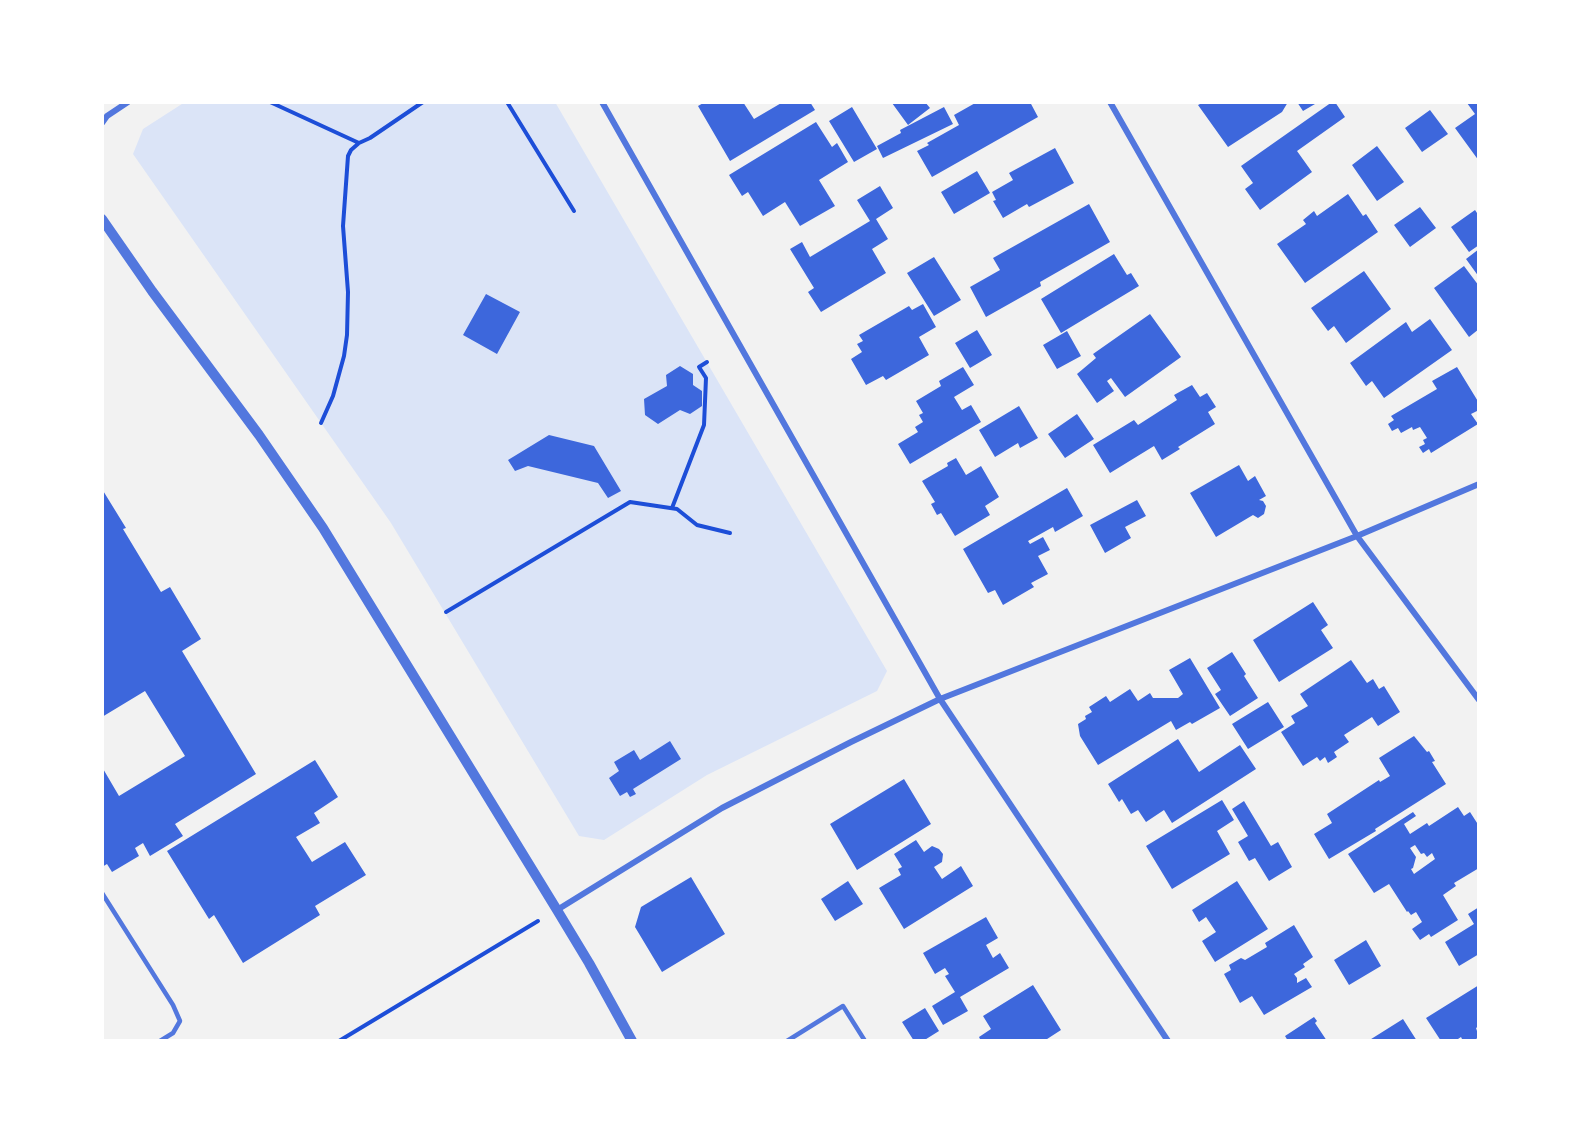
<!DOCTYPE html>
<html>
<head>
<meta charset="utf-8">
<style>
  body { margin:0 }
  #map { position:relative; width:1581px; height:1143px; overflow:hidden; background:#f2f2f2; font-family:Spectral,serif }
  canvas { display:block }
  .frame { position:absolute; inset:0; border:104px solid #fff; pointer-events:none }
</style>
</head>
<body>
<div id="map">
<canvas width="1581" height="1143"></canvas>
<div class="frame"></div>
</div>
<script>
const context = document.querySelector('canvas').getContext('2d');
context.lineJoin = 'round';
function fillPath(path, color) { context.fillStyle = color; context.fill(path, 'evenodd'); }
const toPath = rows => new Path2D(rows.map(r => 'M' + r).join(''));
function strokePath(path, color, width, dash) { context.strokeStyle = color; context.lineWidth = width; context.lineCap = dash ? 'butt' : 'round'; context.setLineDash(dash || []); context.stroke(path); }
fillPath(toPath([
  [185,102,555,102,887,671,877,691,707,775,604,840,579,836,391,523,133,154,143,129]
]), '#dbe4f7');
fillPath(toPath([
  [705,102,743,102,754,119,783,102,810,102,815,110,730,161,698,106],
  [894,102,925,102,930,108,908,125,892,103],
  [977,102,1030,102,1038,117,932,177,917,151,929,145,927,143,959,125,954,115],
  [1204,102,1288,102,1282,112,1228,147,1198,105],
  [1297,102,1314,102,1315,104,1303,111],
  [1332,102,1335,102,1345,117,1297,151,1312,172,1260,210,1245,189,1253,183,1241,166],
  [1468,102,1479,102,1479,161,1455,128,1475,114,1467,103],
  [852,107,877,149,854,162,829,121],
  [944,107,953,124,883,158,877,146,901,133,900,130],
  [1430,110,1448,134,1422,152,1405,128],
  [816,122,832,147,837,143,848,162,819,180,835,206,800,226,785,202,763,216,748,192,742,196,729,175],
  [1377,146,1404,182,1377,201,1352,165],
  [1055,148,1074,183,1029,207,1027,204,1003,218,993,201,996,200,992,192,1013,180,1009,173],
  [977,171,990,193,954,214,941,192],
  [880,186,893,208,876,219,888,239,872,249,886,273,821,312,808,292,814,288,790,249,802,242,810,257,870,221,857,200],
  [1348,194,1363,216,1366,214,1378,232,1305,283,1277,244,1306,224,1303,220,1314,211,1317,216],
  [1089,204,1110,242,1040,282,1041,286,986,317,970,287,1000,270,993,258],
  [1420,207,1436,228,1410,247,1394,225],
  [1475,210,1479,216,1479,245,1469,252,1451,227],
  [1479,249,1479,277,1466,259],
  [1114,254,1127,275,1131,273,1139,286,1061,333,1041,299],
  [934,257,961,300,934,316,907,273],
  [1464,266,1479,286,1479,329,1469,337,1434,288],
  [1364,271,1391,309,1346,343,1334,326,1328,331,1311,308],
  [486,294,520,312,497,354,463,335],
  [923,304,936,327,919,337,929,355,886,380,883,376,866,385,851,359,862,352,857,344,863,341,859,335,909,306,912,310],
  [1150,314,1181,357,1125,397,1111,378,1107,381,1114,391,1097,403,1077,374,1096,358,1093,354],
  [1430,319,1452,350,1384,398,1372,381,1366,386,1350,363,1406,322,1412,332],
  [977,330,992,355,970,368,955,343],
  [1067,331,1081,356,1057,369,1043,345],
  [680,366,693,374,693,385,702,391,702,406,690,414,680,410,658,424,645,415,644,399,667,386,666,375],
  [963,367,974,385,954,397,962,410,971,405,981,422,910,464,898,444,918,432,915,427,923,422,919,415,923,413,916,401,941,386,939,381],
  [1457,367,1479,403,1479,410,1471,414,1478,424,1431,453,1429,449,1423,453,1419,447,1425,444,1423,440,1427,438,1420,427,1413,430,1412,427,1401,433,1398,428,1392,431,1388,424,1394,420,1391,416,1437,389,1432,381],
  [1192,385,1200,397,1207,393,1216,407,1208,412,1215,424,1178,447,1180,449,1162,460,1154,446,1110,473,1093,445,1134,420,1138,425,1177,400,1174,395],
  [1019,406,1038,438,1020,448,1018,443,995,457,979,430],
  [1077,414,1094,439,1065,458,1048,434],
  [549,435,594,446,621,491,608,498,598,483,528,466,515,471,508,460],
  [956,458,966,475,981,466,999,497,985,506,990,515,955,536,941,513,937,515,931,504,935,502,922,481,948,466,947,463],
  [1239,465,1248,481,1255,476,1266,496,1259,500,1263,501,1266,506,1264,514,1258,518,1253,515,1216,537,1190,493],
  [1067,488,1083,516,1055,532,1053,527,1028,541,1030,544,1043,537,1050,550,1038,556,1048,574,1031,583,1034,587,1003,605,995,590,988,593,963,549],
  [102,489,126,528,123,529,161,592,170,587,201,639,182,651,256,774,175,824,183,836,150,856,143,843,135,848,139,856,112,872,107,864,102,867,102,767,119,796,185,756,145,691,102,717],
  [1137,500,1146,516,1125,527,1131,538,1105,553,1090,525],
  [1313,602,1328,625,1321,630,1333,648,1279,682,1253,640],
  [1232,652,1246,674,1244,676,1258,698,1230,716,1215,694,1221,690,1207,668],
  [1190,658,1220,708,1192,724,1190,722,1176,730,1171,721,1098,765,1080,736,1078,724,1086,719,1085,716,1092,712,1089,707,1106,696,1110,702,1130,689,1138,701,1150,693,1153,698,1178,698,1183,694,1169,670],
  [1351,660,1367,683,1373,679,1379,689,1384,686,1400,712,1378,726,1372,717,1344,735,1349,742,1334,752,1337,757,1328,763,1325,757,1320,761,1317,757,1303,766,1281,732,1295,723,1291,716,1308,706,1300,694],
  [1268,702,1284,727,1248,749,1232,724],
  [1414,736,1427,752,1429,751,1435,761,1432,762,1446,784,1375,829,1376,831,1329,859,1314,834,1332,823,1327,814,1379,780,1380,782,1390,776,1379,758],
  [1178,739,1199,772,1240,745,1256,769,1172,823,1164,810,1146,822,1138,810,1131,814,1122,799,1119,802,1108,784],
  [670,741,681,759,633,789,636,794,630,797,627,792,620,796,609,778,619,771,614,762,634,750,640,760],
  [315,760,338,797,314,813,320,823,296,837,312,862,345,842,366,875,315,906,320,915,243,963,214,915,209,919,167,851],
  [904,779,931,824,857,870,830,824],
  [1222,800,1234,820,1217,831,1230,854,1172,889,1146,846],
  [1244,801,1271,846,1278,842,1292,867,1269,881,1255,858,1249,861,1238,842,1248,836,1232,809],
  [1458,807,1464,816,1470,812,1479,826,1479,868,1454,883,1456,886,1443,895,1458,920,1431,937,1429,934,1420,940,1412,929,1422,922,1416,912,1411,915,1408,911,1407,912,1389,884,1374,893,1348,854,1413,812,1416,816,1404,824,1410,834,1427,823,1429,826],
  [1415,845,1421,854,1424,853,1427,857,1432,853,1435,859,1414,874,1411,869,1413,868,1416,857,1410,848],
  [916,840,924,852,932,846,939,849,943,854,942,862,934,867,942,879,961,866,973,886,904,929,879,888,901,875,898,869,902,867,894,854],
  [691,877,725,934,662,972,635,927,641,907],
  [848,881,863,904,835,921,821,899],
  [1237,881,1268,929,1215,962,1202,941,1216,932,1206,917,1199,922,1192,910],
  [1479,907,1479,954,1459,966,1445,942,1474,924,1468,914],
  [986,917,998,938,986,945,993,958,1000,953,1009,968,960,997,968,1011,943,1025,932,1006,955,992,945,976,949,974,945,968,935,974,923,953],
  [1294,925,1313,957,1303,964,1305,967,1294,974,1297,978,1297,983,1306,978,1312,987,1264,1015,1252,996,1240,1003,1224,974,1231,970,1229,965,1241,958,1245,960,1267,947,1265,943],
  [1366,940,1381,966,1349,985,1334,960],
  [1033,985,1061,1030,1044,1041,981,1041,979,1037,991,1029,983,1016],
  [1479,985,1479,1026,1476,1028,1479,1037,1473,1041,1463,1041,1461,1037,1455,1041,1441,1041,1426,1018],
  [925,1008,939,1031,923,1041,914,1041,902,1022],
  [1314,1017,1317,1021,1315,1023,1327,1041,1288,1041,1285,1036],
  [1403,1019,1417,1041,1368,1041]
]), '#3d67dc');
strokePath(toPath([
  [270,102,359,143],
  [507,102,574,211],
  [321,423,333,396,344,356,347,335,348,292,343,226,348,156,351,150,359,143,370,138,423,102],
  [672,508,704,425,706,378,699,367,707,362],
  [446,612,630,502,677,509,697,525,730,533],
  [339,1041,538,921]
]), '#1d4ed8', 4);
strokePath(toPath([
  [102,893,173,1005,180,1021,173,1033,160,1041],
  [787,1041,843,1006,865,1041]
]), '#5277de', 4.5);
strokePath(toPath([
  [602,102,940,699,1168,1041],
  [1110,102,1357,536,1479,700],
  [102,123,107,116,128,102],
  [557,910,722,808,851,742,940,699,1357,536,1479,484]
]), '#5277de', 6);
strokePath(toPath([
  [102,219,152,291,259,435,323,528,557,910,589,963,632,1041]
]), '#5277de', 10);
</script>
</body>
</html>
